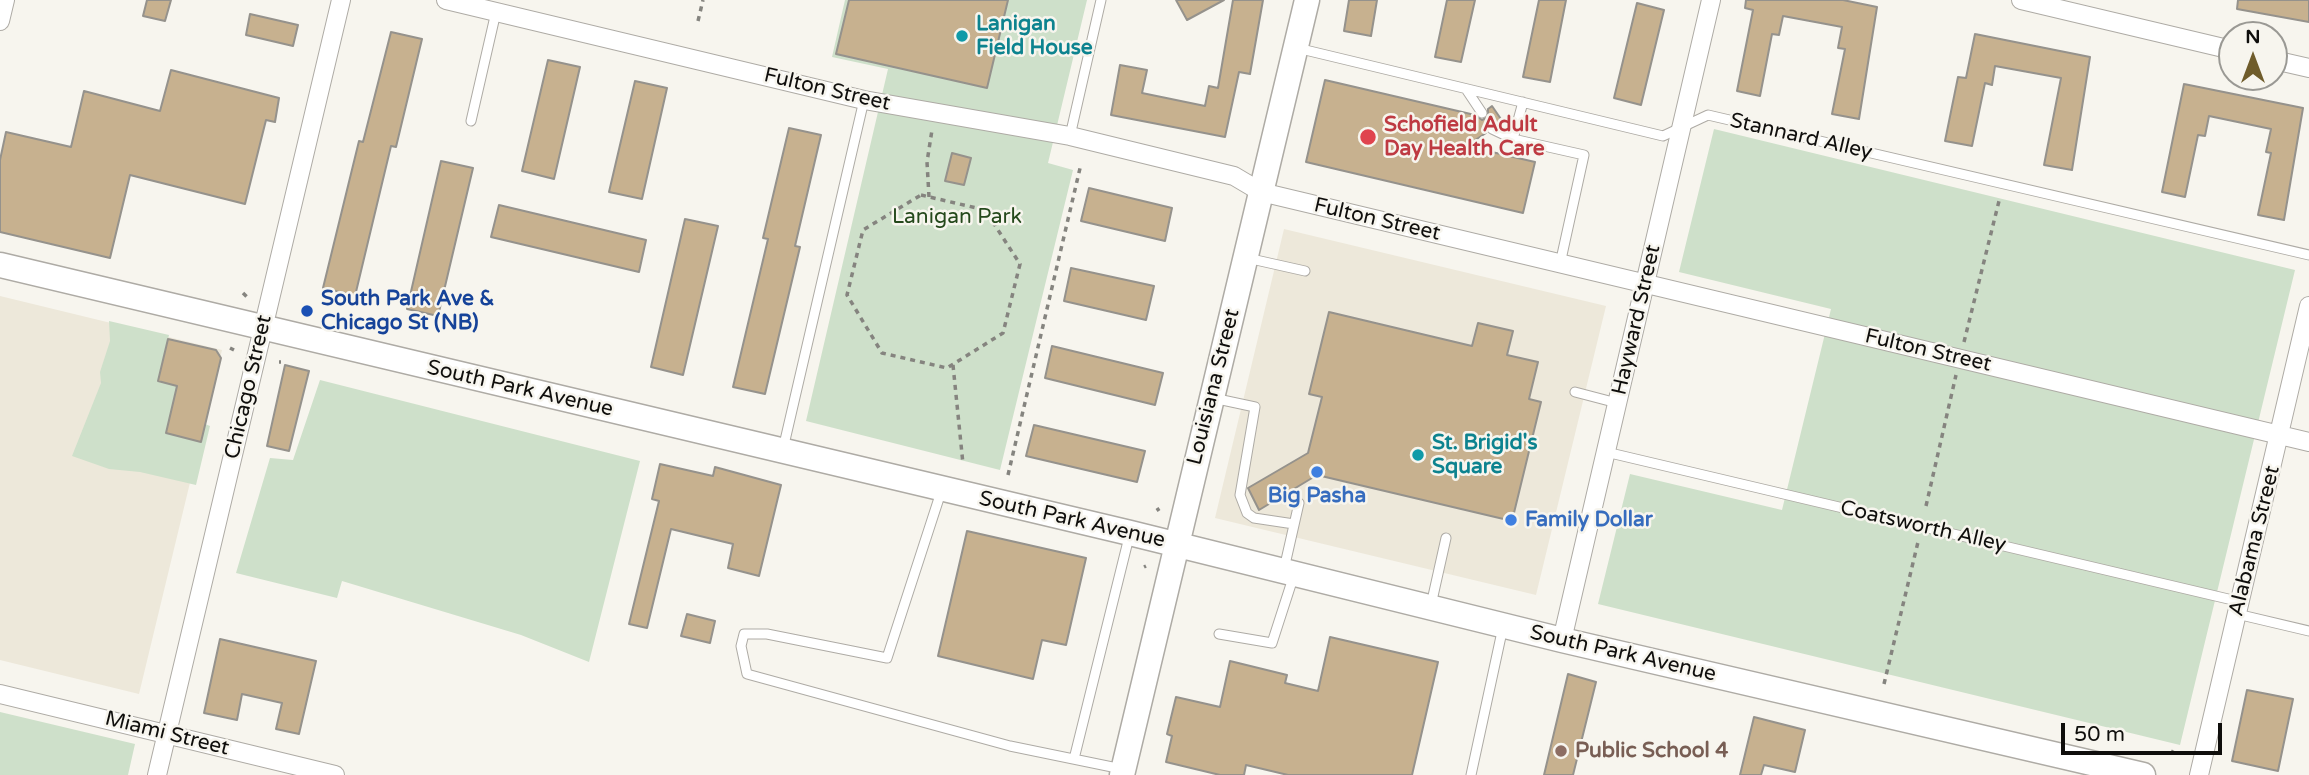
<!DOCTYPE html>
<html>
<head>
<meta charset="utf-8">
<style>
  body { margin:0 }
  #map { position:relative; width:2309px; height:775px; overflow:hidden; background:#f7f5ee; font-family:"Varela Round",sans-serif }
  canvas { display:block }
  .north { position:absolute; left:2218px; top:21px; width:70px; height:70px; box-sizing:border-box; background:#f7f5ee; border:2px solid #9a9994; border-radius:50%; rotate:0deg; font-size:19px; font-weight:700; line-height:28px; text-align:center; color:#0f0e0c }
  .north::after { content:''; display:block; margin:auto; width:24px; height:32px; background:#6f5c2b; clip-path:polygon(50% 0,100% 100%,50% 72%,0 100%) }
  .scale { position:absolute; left:2061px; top:723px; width:161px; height:32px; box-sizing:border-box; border:4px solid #0f0e0c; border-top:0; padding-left:9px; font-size:21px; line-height:24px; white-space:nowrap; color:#0f0e0c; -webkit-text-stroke:5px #f7f5ee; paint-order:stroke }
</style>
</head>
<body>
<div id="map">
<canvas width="2309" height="775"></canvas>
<div class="north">N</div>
<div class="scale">50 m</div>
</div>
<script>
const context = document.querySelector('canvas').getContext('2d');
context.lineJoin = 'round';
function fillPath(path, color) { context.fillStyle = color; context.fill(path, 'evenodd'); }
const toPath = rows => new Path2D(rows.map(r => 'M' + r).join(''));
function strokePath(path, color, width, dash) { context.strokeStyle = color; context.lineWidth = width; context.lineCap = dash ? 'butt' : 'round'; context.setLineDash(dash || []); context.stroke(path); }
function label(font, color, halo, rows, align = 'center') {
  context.font = font + ' "Varela Round",sans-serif'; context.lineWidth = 5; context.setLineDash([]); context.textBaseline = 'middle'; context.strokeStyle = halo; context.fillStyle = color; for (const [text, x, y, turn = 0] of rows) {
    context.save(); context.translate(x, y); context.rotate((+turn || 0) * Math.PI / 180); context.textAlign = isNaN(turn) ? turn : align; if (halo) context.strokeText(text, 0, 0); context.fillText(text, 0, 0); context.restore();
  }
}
fillPath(toPath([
  [1284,229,1606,306,1536,595,1215,518],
  [0,296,222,350,139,694,0,660]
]), '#ede8da');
fillPath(toPath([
  [845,0,1087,0,1048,163,1073,170,1000,470,806,421,888,69,832,57],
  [1714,129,2295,270,2180,745,1598,604,1630,474,1782,510,1831,309,1679,272],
  [109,321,169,335,158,381,177,386,166,433,200,442,205,424,210,426,196,485,140,472,109,469,72,456,101,383,100,372,110,341],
  [320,380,640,461,589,662,521,635,342,581,337,598,236,573,270,458,293,460],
  [0,712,135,744,128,775,0,775]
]), '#cee0ca');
const building = toPath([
  [147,0,171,0,165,21,143,16,147,0],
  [849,0,1008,0,987,88,836,54,849,0],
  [1176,0,1224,0,1187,20,1176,0],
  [1233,0,1263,0,1250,74,1239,72,1225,137,1111,115,1120,65,1147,70,1142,93,1205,106,1209,86,1218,88,1233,0],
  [1349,0,1377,0,1371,36,1344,31,1349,0],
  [1447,0,1475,0,1461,62,1435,57,1447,0],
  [1539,0,1566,0,1550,82,1523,77,1539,0],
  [1746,0,1843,0,1877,7,1859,119,1832,114,1845,49,1838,48,1842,27,1783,16,1779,35,1772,34,1760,96,1737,91,1753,10,1745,8,1746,0],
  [2238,0,2309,0,2309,22,2237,9,2238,0],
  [1637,3,1664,10,1641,105,1614,98,1637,3],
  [250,14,298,25,293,46,246,35,250,14],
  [391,32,422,39,396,147,391,146,355,296,323,288,359,141,363,142,391,32],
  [1975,34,2090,57,2072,170,2044,165,2061,78,1995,66,1992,85,1985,83,1972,146,1945,141,1958,77,1966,78,1975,34],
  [548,60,580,67,554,179,522,171,548,60],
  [171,70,279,98,275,122,266,120,245,204,130,175,110,258,0,232,0,160,6,132,71,147,84,91,160,111,171,70],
  [1325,80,1475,115,1482,120,1488,117,1488,109,1492,106,1503,122,1489,123,1486,133,1466,146,1535,162,1523,213,1306,162,1325,80],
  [635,81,667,88,642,199,609,192,635,81],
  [2184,84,2303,108,2284,220,2258,215,2271,153,2266,152,2271,129,2209,116,2205,136,2198,135,2185,197,2162,192,2184,84],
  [789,128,821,135,795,246,800,247,765,394,733,387,768,239,763,238,789,128],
  [952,153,971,158,964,185,945,181,952,153],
  [441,161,473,168,438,316,407,309,441,161],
  [1089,188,1172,208,1165,241,1081,221,1089,188],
  [499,205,646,240,639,272,491,237,499,205],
  [685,219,718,226,683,375,651,367,685,219],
  [1071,268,1154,286,1146,320,1064,301,1071,268],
  [1329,312,1472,346,1478,323,1513,331,1507,355,1538,362,1529,399,1541,402,1512,521,1317,475,1259,510,1248,488,1308,453,1322,397,1309,394,1329,312],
  [168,339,216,350,221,358,201,442,166,433,177,386,158,381,168,339],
  [1052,346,1163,373,1155,405,1045,378,1052,346],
  [285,365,309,371,289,451,267,446,285,365],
  [1034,425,1145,451,1137,482,1026,456,1034,425],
  [660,464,713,476,715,467,781,485,759,576,728,568,733,544,671,529,647,628,629,624,659,501,652,499,660,464],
  [967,531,1086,558,1066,645,1042,640,1033,679,938,656,967,531],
  [687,614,715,621,710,643,681,636,687,614],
  [1330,637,1438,662,1412,775,1288,775,1246,765,1244,775,1220,775,1166,762,1172,736,1167,734,1176,697,1220,707,1230,661,1287,675,1285,683,1318,691,1330,637],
  [220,639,316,661,299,734,276,729,282,703,242,694,237,720,204,713,220,639],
  [1568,674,1596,682,1573,775,1544,775,1568,674],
  [2247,690,2293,699,2278,771,2232,761,2247,690],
  [1754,717,1805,730,1795,772,1764,765,1761,775,1740,775,1754,717]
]);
fillPath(building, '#c7b18f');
strokePath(building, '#95928c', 2);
const lane = toPath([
  [1297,48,1663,136,1708,115,2309,255],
  [1466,89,1482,113],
  [1523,102,1513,139,1584,155,1560,264],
  [471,121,496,12],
  [1492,129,1513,139],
  [1070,136,1101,0],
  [1247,258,1305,271],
  [1575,392,1617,403],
  [1213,398,1255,407,1240,495,1247,513,1254,518,1294,524],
  [783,449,864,100],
  [1606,452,2241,602],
  [942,489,887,658,767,634,744,634,741,646,747,674,1010,746,1122,769],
  [1284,569,1299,503],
  [1431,605,1446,538],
  [2237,614,2309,631],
  [1219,634,1272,643,1294,575],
  [1074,759,1130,533],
  [1471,775,1503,627]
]);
const street = toPath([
  [446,0,864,100,1070,136,1234,176,1261,192,2309,442],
  [2021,0,2232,50],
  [0,21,5,0],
  [2274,60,2309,68],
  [1562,640,1711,0],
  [0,694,335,775],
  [157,775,341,0],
  [2199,775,2309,306]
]);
const secondary = toPath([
  [0,265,1130,533,1562,640,2143,775],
  [1122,775,1307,0]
]);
strokePath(lane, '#aeaba5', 11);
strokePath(street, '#aeaba5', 20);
strokePath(secondary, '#aeaba5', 27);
strokePath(toPath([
  [698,21,703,0],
  [921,195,985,210,1020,264,1003,333,947,368,882,353,847,295,863,230,921,195],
  [929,197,927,162,932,130],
  [243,293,247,297],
  [1964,342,2000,197],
  [230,348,234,350],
  [279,362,281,362],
  [953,365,963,464],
  [1008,475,1081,164],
  [1926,506,1956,375],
  [1157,508,1159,511],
  [1144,567,1146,566],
  [1884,684,1918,542],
  [2171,751,2178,755]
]), '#85847f', 3.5, [5, 5]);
strokePath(lane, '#fff', 9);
strokePath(street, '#fff', 18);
strokePath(secondary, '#fff', 24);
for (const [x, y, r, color] of [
  [962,36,7,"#0f9aa8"],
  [1368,137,9,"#e0444e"],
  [307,311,7,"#1a4fb4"],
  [1418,455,7,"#0f9aa8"],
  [1317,472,7,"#3f7fe0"],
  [1511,520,7,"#3f7fe0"],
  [1561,751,7,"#8d6e63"]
]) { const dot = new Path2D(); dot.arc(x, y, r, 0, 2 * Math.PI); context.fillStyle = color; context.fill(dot); strokePath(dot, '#f7f5ee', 2.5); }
label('bold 21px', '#0d838f', '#f7f5ee', [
  ["Lanigan",976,24],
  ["Field House",976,48],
  ["St. Brigid's",1432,443],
  ["Square",1432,467]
], 'left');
label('21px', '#0f0e0c', '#f7f5ee', [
  ["Fulton Street",827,90,13],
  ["Stannard Alley",1801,137,13],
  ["Fulton Street",1377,220,13],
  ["Hayward Street",1637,320,-77],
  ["Fulton Street",1928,351,13],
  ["Chicago Street",249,387,-77],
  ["Louisiana Street",1214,387,-76],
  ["South Park Avenue",520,389,13],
  ["South Park Avenue",1072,520,13],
  ["Coatsworth Alley",1923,527,13],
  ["Alabama Street",2255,541,-76],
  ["South Park Avenue",1623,654,13],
  ["Miami Street",167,734,14]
]);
label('bold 21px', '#be3a42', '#f7f5ee', [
  ["Schofield Adult",1384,125],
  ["Day Health Care",1384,149]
], 'left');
label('21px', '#25491c', '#f7f5ee', [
  ["Lanigan Park",957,217]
]);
label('bold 21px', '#164399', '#f7f5ee', [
  ["South Park Ave &",321,299],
  ["Chicago St (NB)",321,323]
], 'left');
label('bold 21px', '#366cbe', '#f7f5ee', [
  ["Big Pasha",1317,496],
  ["Family Dollar",1525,520,"left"]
]);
label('bold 21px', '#785e54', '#f7f5ee', [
  ["Public School 4",1575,751]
], 'left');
</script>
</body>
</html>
